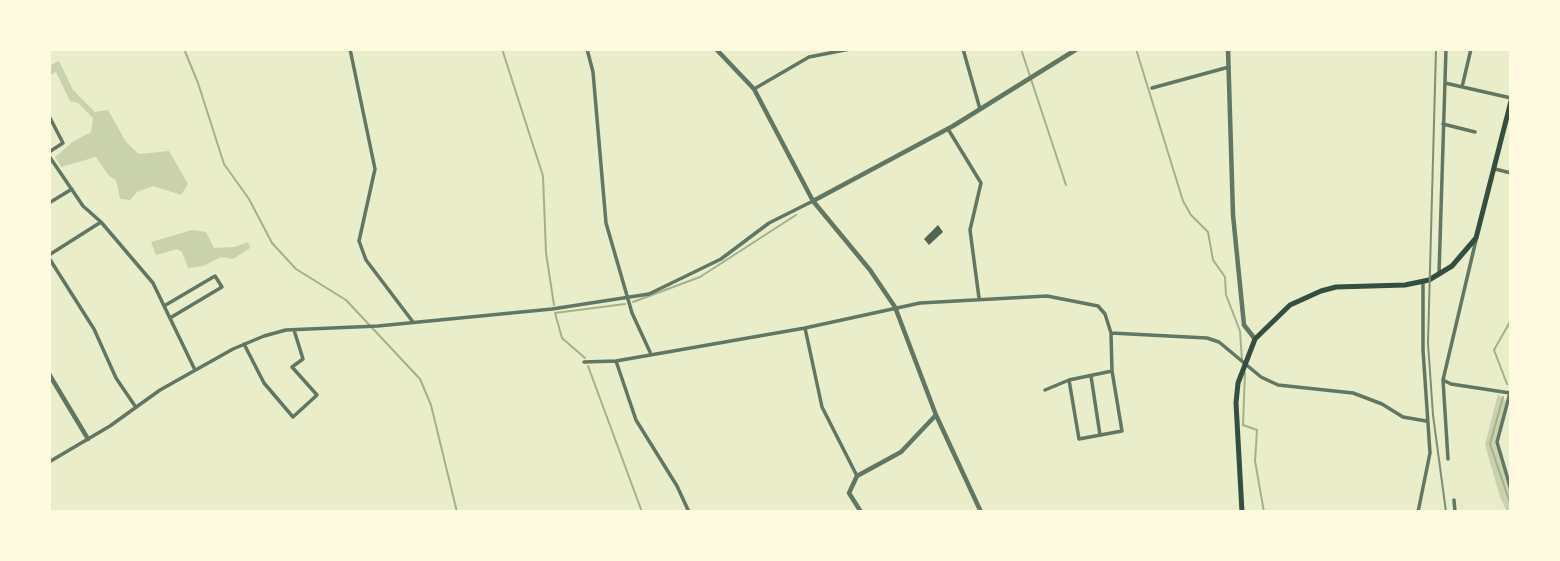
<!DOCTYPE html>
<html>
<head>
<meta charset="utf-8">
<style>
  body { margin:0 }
  #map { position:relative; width:1560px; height:561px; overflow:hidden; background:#e9edc9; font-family:"Public Sans",sans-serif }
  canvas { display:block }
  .frame { position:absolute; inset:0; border:51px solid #fefae0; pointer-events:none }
</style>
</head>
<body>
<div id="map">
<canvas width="1560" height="561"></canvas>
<div class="frame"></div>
</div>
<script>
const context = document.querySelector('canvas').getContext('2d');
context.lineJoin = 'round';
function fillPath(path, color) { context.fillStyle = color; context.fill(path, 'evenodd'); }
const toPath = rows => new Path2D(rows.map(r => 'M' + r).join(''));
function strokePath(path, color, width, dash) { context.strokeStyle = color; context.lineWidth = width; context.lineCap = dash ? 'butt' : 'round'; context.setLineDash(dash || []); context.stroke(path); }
fillPath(toPath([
  [59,61,73,90,95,112,108,110,126,142,139,154,169,151,188,184,181,195,153,186,137,192,130,200,120,199,116,180,109,176,96,157,61,167,55,157,74,141,91,132,93,118,78,103,70,101,56,72,49,75,49,66],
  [192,230,206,232,214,248,235,247,248,242,250,248,233,259,221,257,203,266,188,268,182,252,177,249,156,255,151,242],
  [1498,394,1506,401,1495,442,1511,496,1511,512,1507,512,1500,497,1485,445]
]), '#cad2ad');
strokePath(toPath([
  [184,49,198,83,224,164,249,199,272,243,296,269,346,300,420,379,431,405,457,512],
  [502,49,543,176,546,253,554,305],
  [1021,49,1066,185],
  [1136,49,1183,201,1191,215,1208,232,1213,260,1225,277,1226,295,1240,331,1242,360],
  [633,302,700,277,796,215],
  [585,358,562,338,555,313,625,304],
  [588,366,642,512],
  [1245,373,1243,425,1257,430,1255,461,1264,512],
  [1507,384,1494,350,1511,320],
  [1503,397,1490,444,1511,506]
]), '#a3b18a', 2);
fillPath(toPath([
  [938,225,943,232,929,245,924,239]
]), '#4f6655');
strokePath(toPath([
  [350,49,375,169,359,241,366,260,413,322],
  [587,49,593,72,606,223,632,313,650,352],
  [963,49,980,109],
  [1445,83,1511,98],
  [1462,87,1471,49],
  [1152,88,1229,67],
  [754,89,809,57,850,49],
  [49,116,63,143,49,152],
  [1443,124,1475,132],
  [948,129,981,183,970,230,979,298],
  [49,156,83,206,101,222],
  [1495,169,1511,173],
  [49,203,72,189],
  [1476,240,1443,380,1451,384,1510,393],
  [49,255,101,222,153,283,195,370],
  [49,258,94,329,116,378,135,406],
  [1439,274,1446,49],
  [164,306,215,276,222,287,170,318],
  [805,328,822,407,857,476],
  [244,344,264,383,293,417,317,395,292,367,303,359,294,330],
  [616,361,636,420,677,486,689,512],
  [584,362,616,361,805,328,920,303,1047,296,1098,306,1105,314,1111,333,1207,338,1219,342,1261,377,1278,385,1353,393,1382,404,1403,417,1426,421],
  [1091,376,1100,435],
  [1069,380,1079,439,1122,431,1112,371],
  [1443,380,1448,459],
  [1511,389,1497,442,1511,490],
  [1045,390,1069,380,1112,371,1111,334],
  [49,462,110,426,160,390,233,349,264,336,286,330,378,326,552,309,649,294,721,259,769,223,813,201],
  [1454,500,1455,512],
  [1418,512,1430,453,1423,350,1423,281]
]), '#617663', 3.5);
strokePath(toPath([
  [716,49,754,89,813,201,870,270,895,307,936,415,981,512],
  [1228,49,1233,215,1244,325,1255,339],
  [813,201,953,126,1077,49],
  [49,374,88,439],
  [861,512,849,493,857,476,901,452,936,415]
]), '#617663', 4.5);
strokePath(toPath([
  [1242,512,1236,403,1238,383,1255,339,1290,305,1321,291,1336,287,1405,285,1429,280,1452,266,1476,238,1511,101]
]), '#344e41', 5);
strokePath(toPath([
  [1436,49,1428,343,1433,415,1446,512]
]), '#7c8e77', 2);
</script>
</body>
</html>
